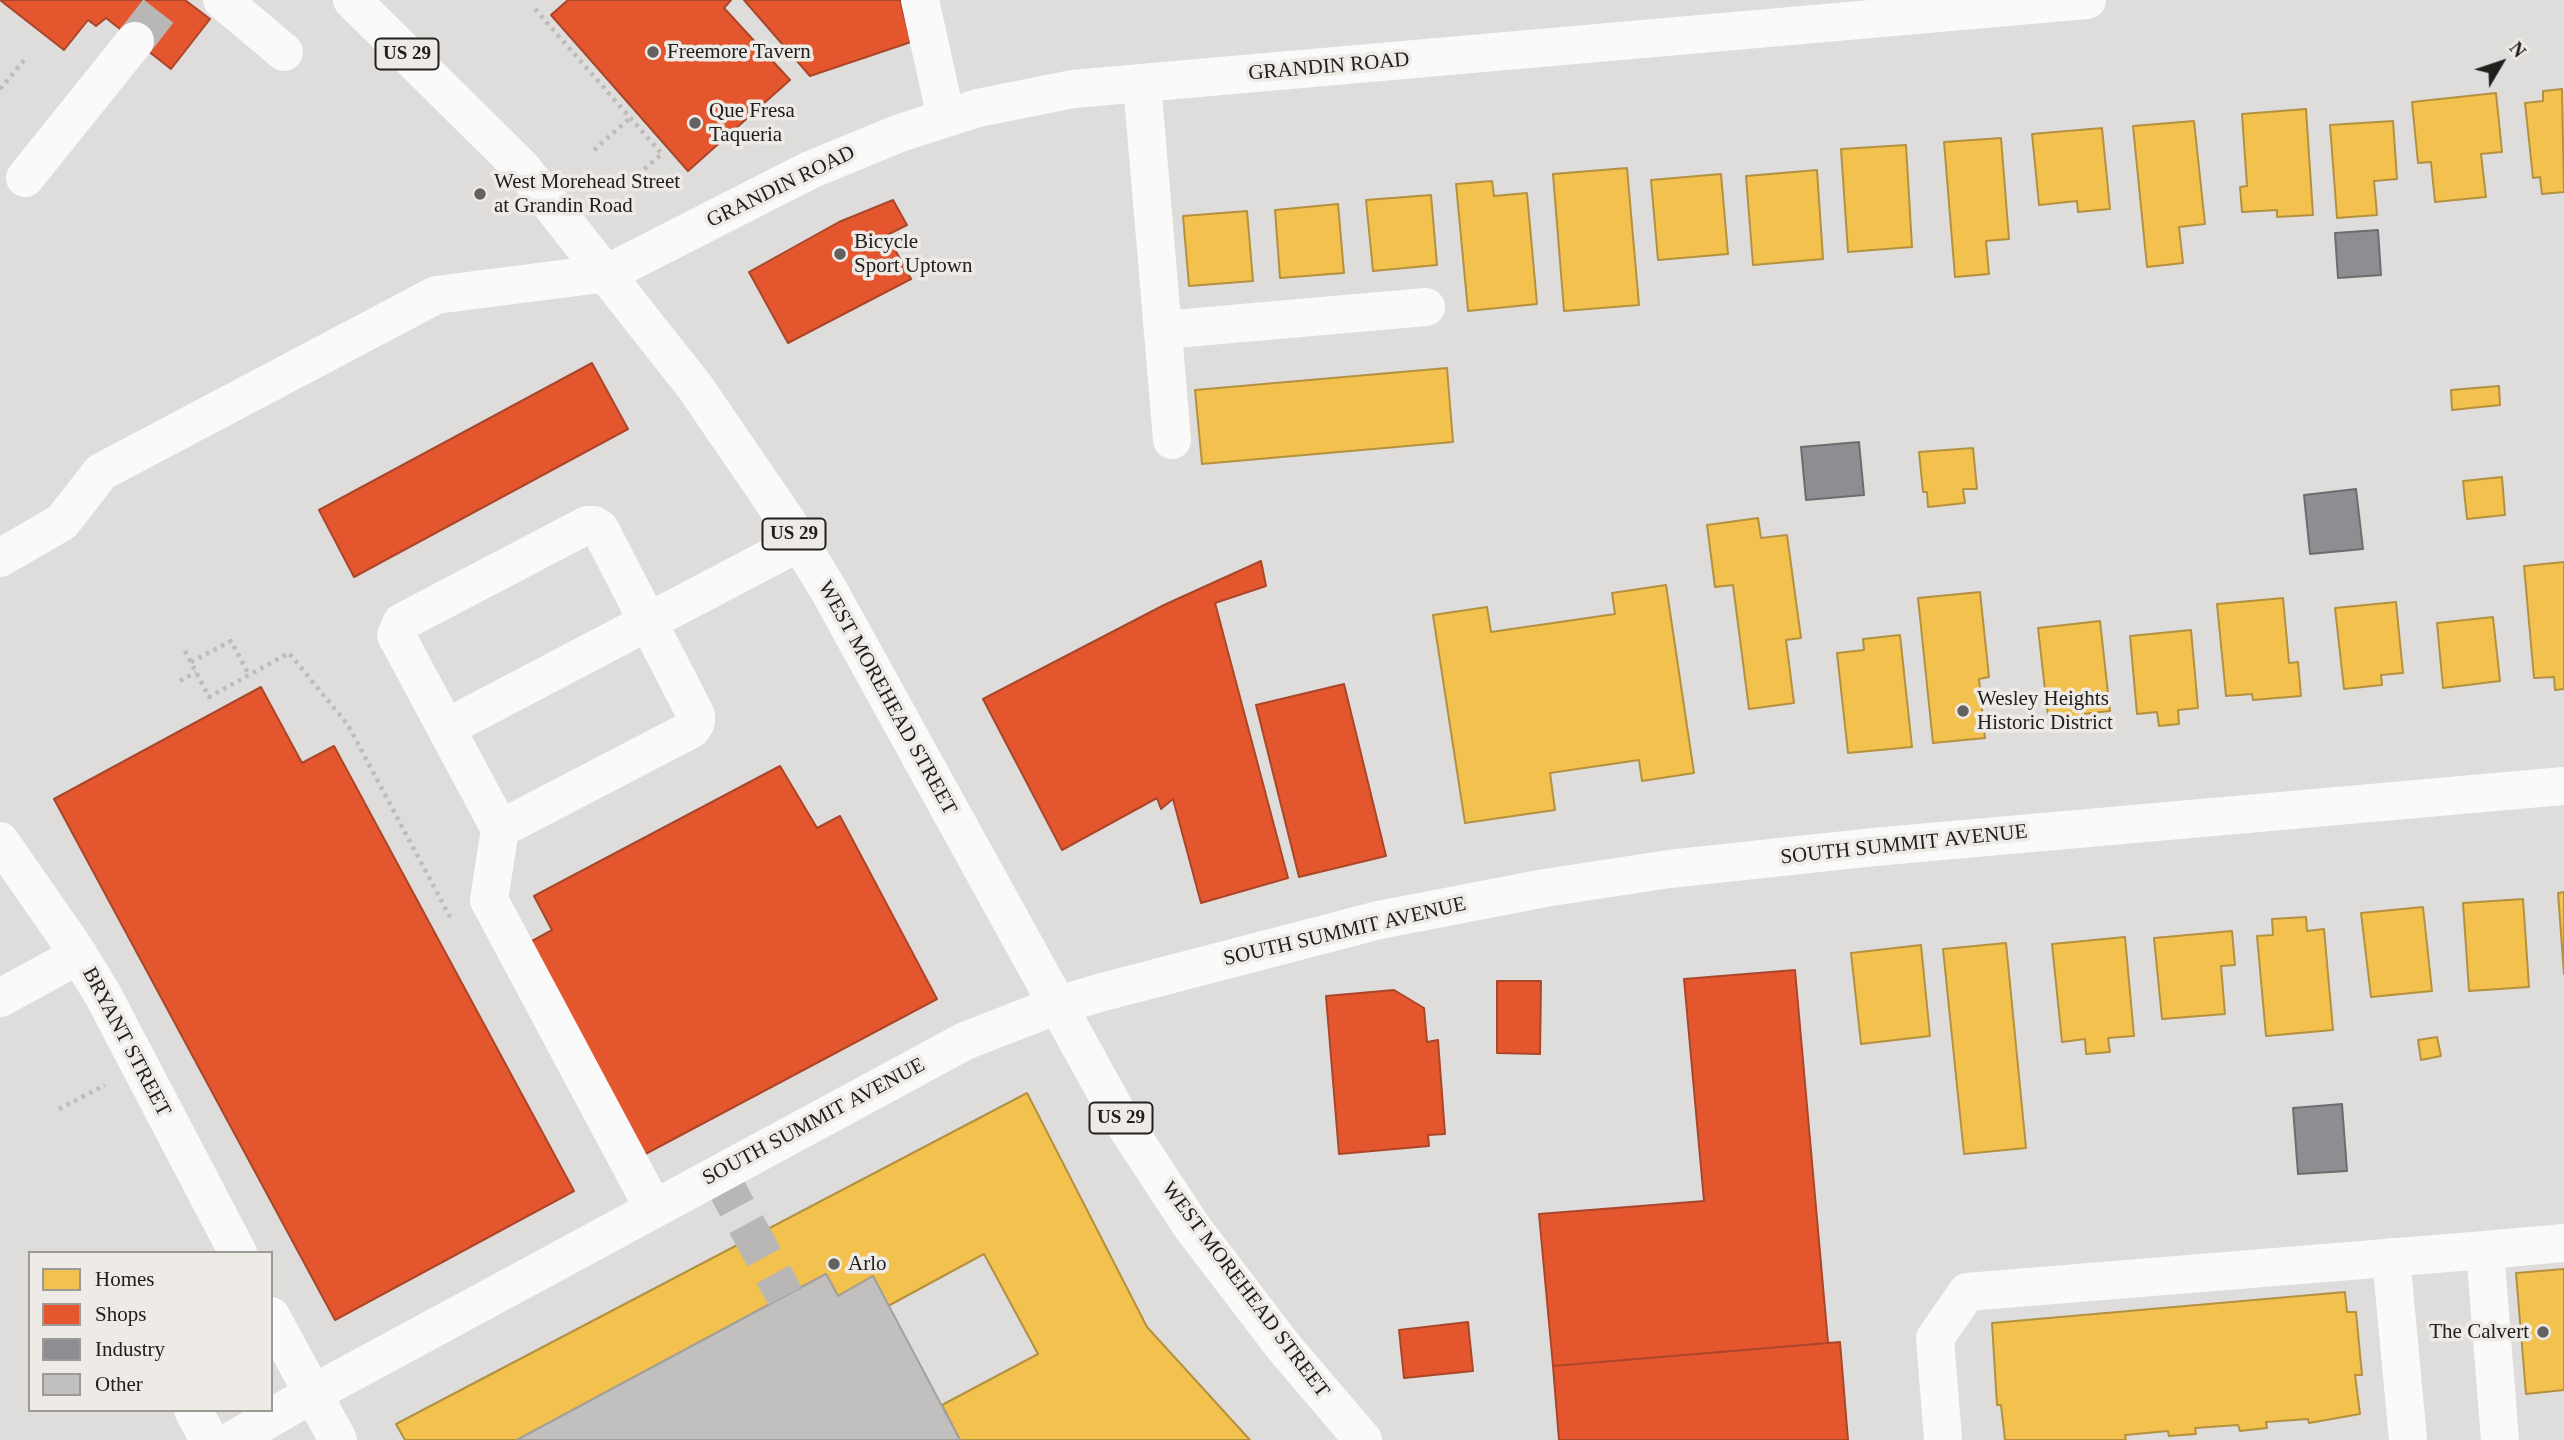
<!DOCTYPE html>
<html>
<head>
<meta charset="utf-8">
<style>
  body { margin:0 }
  #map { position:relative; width:2564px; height:1440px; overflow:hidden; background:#dfdddb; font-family:"Times New Roman",serif }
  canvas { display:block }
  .legend { position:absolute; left:28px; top:1251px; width:245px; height:161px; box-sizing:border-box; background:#eeebe7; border:2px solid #9c9a97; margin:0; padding:9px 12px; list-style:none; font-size:21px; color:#21201e }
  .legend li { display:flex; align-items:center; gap:14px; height:35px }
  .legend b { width:35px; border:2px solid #9c9a97 }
  .north { position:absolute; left:2466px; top:28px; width:70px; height:70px; -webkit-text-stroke:5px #eeebe7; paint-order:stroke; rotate:51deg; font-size:19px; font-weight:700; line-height:28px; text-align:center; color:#21201e }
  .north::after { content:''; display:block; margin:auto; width:24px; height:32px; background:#21201e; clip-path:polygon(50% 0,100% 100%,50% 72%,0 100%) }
</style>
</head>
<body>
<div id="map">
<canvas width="2564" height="1440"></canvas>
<ul class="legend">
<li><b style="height:19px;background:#f2c14e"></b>Homes</li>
<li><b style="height:19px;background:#e4572e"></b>Shops</li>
<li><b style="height:19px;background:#8d8d92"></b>Industry</li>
<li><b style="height:19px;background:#c2c0bf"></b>Other</li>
</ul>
<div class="north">N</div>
</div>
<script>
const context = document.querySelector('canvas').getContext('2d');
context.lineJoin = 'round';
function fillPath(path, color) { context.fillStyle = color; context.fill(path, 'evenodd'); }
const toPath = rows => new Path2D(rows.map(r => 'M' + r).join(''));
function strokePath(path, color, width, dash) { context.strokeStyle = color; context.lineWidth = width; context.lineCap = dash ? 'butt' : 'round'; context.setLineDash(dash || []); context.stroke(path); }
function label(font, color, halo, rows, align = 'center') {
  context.font = font + ' "Times New Roman",serif'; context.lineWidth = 7; context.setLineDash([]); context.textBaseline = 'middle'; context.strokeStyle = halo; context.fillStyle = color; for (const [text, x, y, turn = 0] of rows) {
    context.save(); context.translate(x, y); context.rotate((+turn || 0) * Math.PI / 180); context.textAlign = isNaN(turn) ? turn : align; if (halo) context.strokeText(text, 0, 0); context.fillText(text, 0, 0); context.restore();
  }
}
const homes = toPath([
  [2562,89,2564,192,2542,194,2540,177,2533,178,2525,103,2543,101,2543,91,2562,89],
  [2496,93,2502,152,2481,154,2486,197,2435,202,2431,162,2418,163,2412,102,2496,93],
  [2306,109,2313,215,2277,217,2277,210,2242,212,2240,187,2247,186,2242,114,2306,109],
  [2194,121,2205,224,2179,227,2183,263,2147,267,2133,126,2194,121],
  [2393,121,2397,179,2374,181,2377,215,2337,218,2330,125,2393,121],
  [2102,128,2110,209,2078,212,2077,201,2039,205,2032,134,2102,128],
  [2001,138,2009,239,1986,241,1989,274,1955,277,1944,142,2001,138],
  [1906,145,1912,247,1848,252,1841,149,1906,145],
  [1627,168,1639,305,1564,311,1553,174,1627,168],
  [1817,170,1823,259,1753,265,1746,176,1817,170],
  [1721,174,1728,254,1658,260,1651,180,1721,174],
  [1492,181,1494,196,1527,193,1537,304,1468,311,1456,184,1492,181],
  [1431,195,1437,265,1373,271,1366,200,1431,195],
  [1338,204,1344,273,1280,278,1275,210,1338,204],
  [1247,211,1253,281,1189,286,1183,216,1247,211],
  [1447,368,1453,442,1202,464,1195,390,1447,368],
  [2499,386,2500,405,2452,410,2451,390,2499,386],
  [1973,448,1977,489,1963,489,1965,503,1928,507,1927,492,1923,492,1919,452,1973,448],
  [2502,477,2505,515,2467,519,2463,481,2502,477],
  [1758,518,1761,538,1787,535,1801,638,1786,640,1794,703,1749,709,1733,585,1715,587,1707,525,1758,518],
  [2564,562,2564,689,2555,690,2554,677,2534,678,2524,566,2564,562],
  [1666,585,1694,773,1642,781,1639,760,1550,773,1555,810,1465,823,1433,615,1487,607,1491,632,1615,614,1612,593,1666,585],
  [1980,592,1989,677,1979,679,1985,738,1933,743,1918,598,1980,592],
  [2283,598,2289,663,2298,662,2301,696,2253,700,2252,694,2226,696,2217,604,2283,598],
  [2396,602,2403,673,2381,675,2382,685,2344,689,2335,608,2396,602],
  [2493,617,2500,681,2443,688,2437,623,2493,617],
  [2100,621,2110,711,2084,714,2085,724,2067,726,2066,714,2048,716,2038,628,2100,621],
  [2191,630,2198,708,2178,710,2179,724,2159,726,2157,712,2137,714,2130,636,2191,630],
  [1900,635,1912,747,1848,753,1837,653,1864,650,1863,639,1900,635],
  [2564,892,2564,974,2558,893,2564,892],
  [2523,899,2529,987,2469,991,2463,903,2523,899],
  [2423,907,2432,991,2371,997,2361,913,2423,907],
  [2306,917,2307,931,2324,929,2333,1030,2266,1036,2257,936,2273,935,2272,919,2306,917],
  [2232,931,2235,965,2221,966,2225,1014,2162,1019,2154,938,2232,931],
  [2125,937,2134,1036,2108,1038,2110,1052,2086,1054,2085,1039,2062,1042,2052,944,2125,937],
  [2006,943,2026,1148,1964,1154,1943,949,2006,943],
  [1921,945,1930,1036,1861,1044,1851,953,1921,945],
  [2437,1037,2441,1056,2421,1060,2418,1040,2437,1037],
  [1027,1093,1147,1327,1250,1440,960,1440,942,1405,1038,1354,984,1254,888,1306,873,1276,838,1296,826,1274,517,1440,405,1440,396,1424,1027,1093],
  [2564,1269,2564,1390,2526,1394,2516,1273,2564,1269],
  [2345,1292,2347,1312,2356,1312,2362,1375,2355,1375,2360,1414,2309,1423,2308,1419,2266,1422,2267,1428,2240,1431,2238,1425,2195,1428,2196,1434,2169,1436,2168,1431,2125,1435,2126,1440,2005,1440,2001,1405,1997,1405,1992,1323,2345,1292]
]);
fillPath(homes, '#f2c14e');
strokePath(homes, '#b39140', 2);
const shops = toPath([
  [0,0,185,0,210,19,171,69,106,18,96,26,88,20,64,50,0,0],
  [568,0,731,0,724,8,790,80,688,171,551,15,568,0],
  [744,0,900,0,911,42,810,76,744,0],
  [893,200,907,225,887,235,911,279,788,343,749,272,839,222,893,200],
  [592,363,628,429,354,577,319,510,592,363],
  [1261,561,1266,586,1215,603,1288,878,1201,903,1173,799,1161,809,1157,798,1062,850,983,699,1164,605,1261,561],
  [1344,684,1386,856,1299,877,1256,705,1344,684],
  [261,687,302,763,334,746,574,1191,335,1320,54,799,261,687],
  [780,766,817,828,840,816,937,999,636,1159,523,946,552,930,534,896,780,766],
  [1795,970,1828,1343,1553,1366,1539,1214,1704,1201,1684,979,1795,970],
  [1497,981,1541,981,1540,1054,1497,1053,1497,981],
  [1394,990,1424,1008,1427,1042,1438,1040,1445,1134,1428,1135,1429,1146,1339,1154,1326,996,1394,990],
  [1468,1322,1473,1371,1404,1378,1399,1330,1468,1322],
  [1840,1342,1848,1440,1559,1440,1553,1366,1840,1342]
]);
fillPath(shops, '#e4572e');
strokePath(shops, '#aa4629', 2);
const industry = toPath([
  [2378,230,2381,275,2338,278,2335,233,2378,230],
  [1859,442,1864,495,1806,500,1801,447,1859,442],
  [2356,489,2363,549,2310,554,2304,495,2356,489],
  [2342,1104,2347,1171,2298,1174,2293,1108,2342,1104]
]);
fillPath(industry, '#8d8d92');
strokePath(industry, '#6d6c6f', 2);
const building = toPath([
  [826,1274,838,1296,873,1276,960,1440,517,1440,826,1274]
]);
fillPath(building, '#c2c0bf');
strokePath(building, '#a3a1a0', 2);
strokePath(toPath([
  [135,41,167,0],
  [719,1174,785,1296]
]), '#b9b7b5', 38, [38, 19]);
strokePath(toPath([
  [535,9,662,154,624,186],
  [0,89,25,59],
  [594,150,630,118],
  [185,651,209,697,289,653,348,725,451,919],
  [191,662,231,641,249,675],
  [180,681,196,672],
  [59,1109,105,1085]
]), '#bcbcbb', 4.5, [3.5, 5]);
strokePath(toPath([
  [222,0,284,52],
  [920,0,946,118],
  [1142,83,1172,440],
  [25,178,135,41],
  [1163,330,1426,307],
  [0,558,62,522,101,472,436,295,608,273,810,170,900,133,978,108,1073,89,2087,0],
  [446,728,800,542],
  [500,829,692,729,696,722,696,715,600,529,594,525,587,525,402,622,396,635,500,829,489,900,654,1209],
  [0,841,71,943,103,995,238,1253],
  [0,998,79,955],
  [2391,1257,2408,1440],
  [271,1316,338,1440],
  [193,1410,209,1440],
  [233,1440,312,1394,965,1041,1055,1006,1099,993,1379,920,1545,888,1669,869,1874,847,2564,786],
  [1943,1440,1935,1338,1967,1292,2485,1250],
  [2500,1440,2485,1250,2564,1243]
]), '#fafafa', 38);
strokePath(toPath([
  [352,0,522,168,695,387,786,520,828,589,1116,1111,1192,1227,1283,1346,1363,1440]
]), '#fafafa', 38);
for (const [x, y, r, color] of [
  [653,52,7,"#646260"],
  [695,123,7,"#646260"],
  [480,194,7,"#646260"],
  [840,254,7,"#646260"],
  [1963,711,7,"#646260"],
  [834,1264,7,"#646260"],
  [2543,1332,7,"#646260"]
]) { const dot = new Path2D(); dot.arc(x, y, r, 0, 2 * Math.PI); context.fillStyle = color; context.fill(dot); strokePath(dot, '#eeebe7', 2.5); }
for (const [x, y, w] of [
  [407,54,63],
  [794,534,63],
  [1121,1118,63]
]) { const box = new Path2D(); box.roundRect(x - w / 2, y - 15.5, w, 31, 5); context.fillStyle = '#eeebe7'; context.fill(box); strokePath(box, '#21201e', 2); }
label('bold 19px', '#21201e', null, [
  ["US 29",407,54],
  ["US 29",794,534],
  ["US 29",1121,1118]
]);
label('21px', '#21201e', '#eeebe7', [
  ["Freemore Tavern",667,52],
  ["Que Fresa",709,111],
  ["Taqueria",709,135],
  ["West Morehead Street",494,182],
  ["at Grandin Road",494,206],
  ["Bicycle",854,242],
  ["Sport Uptown",854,266],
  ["Wesley Heights",1977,699],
  ["Historic District",1977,723],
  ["Arlo",848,1264],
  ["The Calvert",2529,1332,"right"]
], 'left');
label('21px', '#21201e', '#eeebe7', [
  ["GRANDIN ROAD",1329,67,-5],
  ["GRANDIN ROAD",781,187,-26],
  ["WEST MOREHEAD STREET",887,698,61],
  ["SOUTH SUMMIT AVENUE",1904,845,-6],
  ["SOUTH SUMMIT AVENUE",1345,932,-13],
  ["BRYANT STREET",126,1042,62],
  ["SOUTH SUMMIT AVENUE",814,1122,-28],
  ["WEST MOREHEAD STREET",1245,1290,53]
]);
</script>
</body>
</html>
